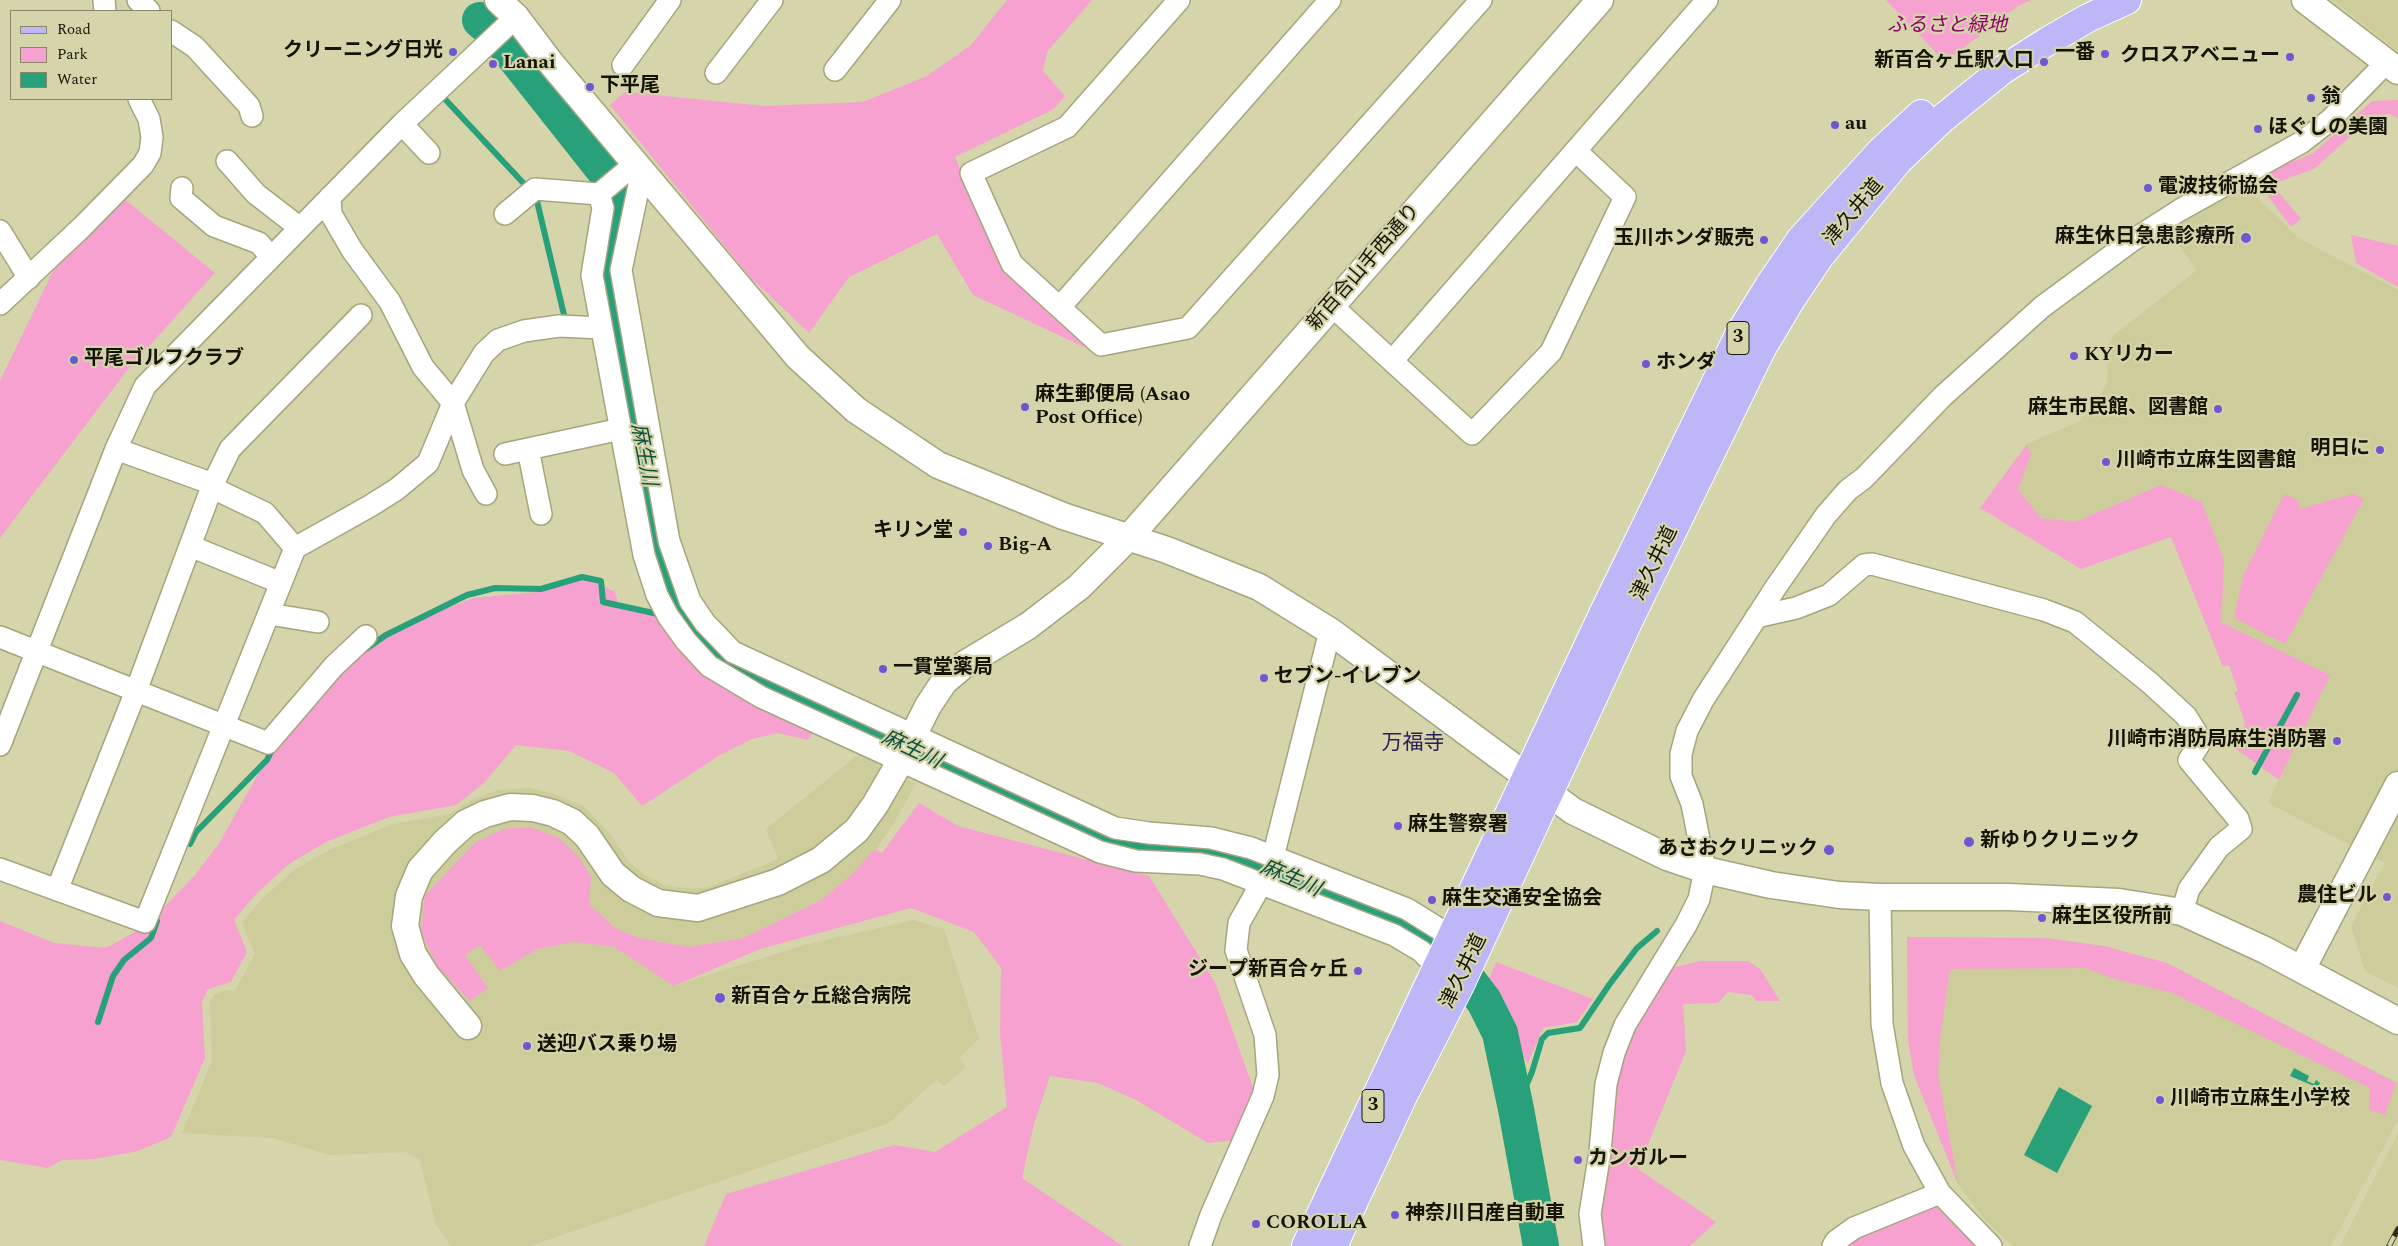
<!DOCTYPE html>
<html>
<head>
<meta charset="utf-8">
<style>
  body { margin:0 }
  #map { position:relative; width:2398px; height:1246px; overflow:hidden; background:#d5d4ab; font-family:Spectral,serif }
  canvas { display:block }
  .legend { position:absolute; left:10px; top:10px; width:162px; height:90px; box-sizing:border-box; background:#d5d4ab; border:1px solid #888769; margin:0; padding:6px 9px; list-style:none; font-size:15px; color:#151406 }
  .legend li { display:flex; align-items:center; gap:10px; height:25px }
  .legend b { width:25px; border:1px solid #888769 }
</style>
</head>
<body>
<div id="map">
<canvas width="2398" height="1246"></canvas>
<ul class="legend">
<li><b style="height:6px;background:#bdb6f7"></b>Road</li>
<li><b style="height:14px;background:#f7a1d0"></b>Park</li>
<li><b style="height:14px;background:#28a079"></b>Water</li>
</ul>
</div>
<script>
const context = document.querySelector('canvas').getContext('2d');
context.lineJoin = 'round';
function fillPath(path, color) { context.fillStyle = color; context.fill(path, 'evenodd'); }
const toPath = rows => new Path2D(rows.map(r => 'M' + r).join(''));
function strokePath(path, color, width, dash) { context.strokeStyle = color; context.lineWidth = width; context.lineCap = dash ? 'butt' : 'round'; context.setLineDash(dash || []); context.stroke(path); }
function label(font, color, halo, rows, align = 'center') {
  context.font = font + ' Spectral,"Noto Sans JP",serif'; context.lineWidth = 4.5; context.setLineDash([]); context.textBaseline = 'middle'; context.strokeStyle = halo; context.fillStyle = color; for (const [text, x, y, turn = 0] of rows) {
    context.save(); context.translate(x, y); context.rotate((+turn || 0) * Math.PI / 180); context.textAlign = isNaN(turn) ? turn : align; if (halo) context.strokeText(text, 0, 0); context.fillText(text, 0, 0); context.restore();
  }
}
fillPath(toPath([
  [2332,0,2398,0,2398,51],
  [2241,182,2298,238,2398,290,2398,988,2365,971,2351,926,2385,863,2268,803,2330,675,2221,622,2224,561,2161,485,2075,522,2041,518,2018,489,2031,455,2027,444,2080,421,2107,385,2108,345,2114,335,2197,270,2169,232,2224,191],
  [859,754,871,757,879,767,916,784,894,823,876,849,850,876,820,901,743,938,689,947,639,938,615,928,588,904,591,877,475,843,452,868,464,956,480,945,500,971,538,949,574,942,614,947,674,986,804,945,914,920,944,929,979,1039,959,1058,966,1067,944,1086,936,1080,889,1123,530,1246,451,1246,436,1225,420,1160,406,1152,330,1155,273,1138,182,1133,212,1061,210,1001,215,994,227,990,235,991,255,954,242,922,262,899,294,870,329,850,393,824,450,814,471,800,498,790,530,788,552,793,583,806,610,834,629,862,642,873,664,885,694,889,712,886,778,859,766,829],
  [1907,937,2048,938,2104,946,2167,963,2398,1083,2398,1120,2331,1246,2013,1246,1986,1221,1958,1184,1914,1075,1908,1040],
  [2398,1133,2398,1246,2340,1246]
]), '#cdcc9b');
fillPath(toPath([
  [1007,0,1092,0,1047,52,1043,71,1065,96,1054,109,955,157,1003,271,1101,355,973,295,937,234,849,277,809,333,750,277,610,105,625,92,764,106,863,102,927,76,971,45],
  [1886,0,2031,0,2018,6,1950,58,1940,57],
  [2398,100,2398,118,2389,114,2373,116,2314,169,2272,184,2301,219,2291,227,2256,180,2265,172,2312,154,2372,101],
  [122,197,215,273,125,373,0,538,0,381,57,263,63,260],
  [2351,235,2398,246,2398,287,2356,263],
  [2027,444,2031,455,2018,489,2041,518,2075,522,2161,485,2202,502,2224,561,2221,622,2330,675,2279,780,2236,749,2242,736,2245,722,2234,692,2238,691,2229,665,2223,667,2171,537,2081,569,1980,508],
  [2284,494,2298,500,2300,509,2353,494,2364,499,2285,644,2234,618,2244,574],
  [586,577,615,592,619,606,655,616,815,730,808,740,778,733,752,739,720,755,642,806,614,773,569,751,516,745,484,783,456,805,389,817,326,842,289,864,257,893,234,920,247,952,231,982,208,989,202,1002,205,1058,171,1137,138,1151,95,1159,62,1160,48,1168,0,1160,0,921,54,943,106,948,147,925,195,875,218,845,273,748,364,644,390,629,474,598,537,592],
  [919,803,958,826,1149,876,1215,982,1255,1093,1236,1140,1208,1143,1136,1100,1098,1083,1050,1076,1034,1124,1022,1178,1123,1246,704,1246,726,1194,894,1145,935,1152,1007,1107,1000,1034,1001,968,974,932,911,908,760,949,674,986,614,947,574,942,538,949,500,971,480,945,465,955,488,988,470,1001,437,966,421,932,425,895,475,843,503,829,530,827,559,838,578,856,591,877,589,904,615,928,639,938,689,947,743,938,820,901,850,876,875,849,882,853],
  [1907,937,2045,938,2104,946,2167,963,2396,1083,2385,1115,2369,1110,2370,1088,2172,993,2115,979,2085,968,1950,969,1940,1039,1938,1075,1958,1184,1914,1075,1908,1040],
  [1700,961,1748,961,1760,969,1780,1001,1756,1001,1752,995,1728,992,1718,1003,1683,1004,1686,1051,1638,1169,1716,1222,1690,1246,1600,1246,1597,1230,1617,1060,1664,970],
  [1496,962,1593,999,1577,1022,1543,1028,1528,1063,1520,1051,1509,1015,1489,979],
  [1938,1204,1975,1246,1849,1246,1858,1237]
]), '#f7a1d0');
fillPath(toPath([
  [2294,1068,2309,1076,2307,1081,2314,1084,2316,1080,2320,1083,2317,1089,2324,1092,2327,1086,2338,1091,2336,1095,2327,1091,2325,1095,2313,1089,2314,1086,2290,1076],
  [2059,1087,2092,1106,2057,1173,2024,1155]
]), '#28a079');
strokePath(toPath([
  [444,98,527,187],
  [536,197,565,319],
  [366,649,386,635,467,595,495,588,541,589,582,577,601,581,603,602,658,614],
  [2255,772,2297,695],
  [190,844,196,832,267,760,274,746],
  [98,1022,113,976,124,960,151,938,157,921],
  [1516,1109,1532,1072,1542,1039,1548,1033,1580,1028,1609,985,1637,948,1657,931]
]), '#28a079', 6);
strokePath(toPath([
  [480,20,497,35,619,189,621,201,607,275,666,582,679,608,694,632,712,649,767,685,1099,839,1146,851,1172,853,1204,851,1240,859,1419,935,1452,959,1484,1001,1500,1033,1516,1109,1541,1246]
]), '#28a079', 36);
const minor = toPath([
  [104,0,105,11],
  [138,0,149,11],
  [1179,0,1067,127,971,173,1012,264,1101,345,1188,328,1481,0],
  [171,31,195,47,249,106,252,116],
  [623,65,670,0],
  [835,70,890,0],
  [716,73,772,0],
  [402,124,429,153],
  [227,161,256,194,300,228],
  [635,164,599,194,603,208,592,275,644,555,657,595,668,616,686,641,709,666,761,697,1100,852,1136,861,1200,864,1223,869,1394,935,1421,951,1438,968],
  [642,171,621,270,669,541,690,601,705,623,733,652,1115,828,1149,833,1211,838,1251,848,1407,909,1452,937],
  [182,188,181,198,214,226,259,243,271,257],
  [330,197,331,214,352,250,390,302,423,367,453,403,473,470,486,494],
  [505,214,535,189,599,194],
  [0,231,29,278],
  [0,304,82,227,143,165,150,153,152,137,149,119,139,99],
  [1332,306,1392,361,1707,0],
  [1060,307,1330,0],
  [1392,361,1472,434,1551,352,1625,197,1576,151],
  [116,449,213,484,217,490,265,513,295,548],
  [505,454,528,449],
  [541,514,528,449,621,429],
  [190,546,281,583],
  [269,614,318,622],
  [1756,617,1796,608,1829,595,1864,565,1872,564,2044,610,2075,622,2150,683,2186,716,2196,732,2200,743,2189,760,2238,819,2241,829,2219,847,2189,889,2182,912],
  [0,637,268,743,334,666,366,636],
  [0,745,116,449,145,386,402,124,516,17],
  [1273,857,1330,631],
  [0,869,145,922,295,548,370,506,397,489,428,463,453,403,484,353,498,340,524,331,559,326,602,328],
  [57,890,136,691,213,484,230,449,361,315],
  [1880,897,1882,1024,1892,1083,1914,1146,1940,1193,1991,1246],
  [1200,1246,1211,1215,1263,1096,1268,1075,1265,1035,1236,950,1239,923,1261,884],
  [1594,1246,1590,1214,1600,1152,1606,1084,1614,1053,1625,1025,1686,925,1699,899,1705,870,1692,804,1681,776,1681,754,1687,731,1703,700,1776,587,1826,515,1848,490,1864,478,1943,396,2042,307,2130,242,2180,210,2302,142,2330,120,2385,64],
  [1833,1246,1836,1241,1854,1228,1940,1193]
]);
const tertiary = toPath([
  [498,0,516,17,550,62,798,357,856,410,938,465,1063,516,1167,550,1259,587,1330,631,1573,811,1667,857,1705,870,1771,885,1839,895,1880,897,2009,897,2119,902,2182,912,2265,950,2398,1021],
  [2305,0,2398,71],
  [2302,969,2398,785],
  [468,1026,426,975,413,954,405,926,409,896,420,870,445,842,466,823,485,814,510,807,533,808,553,813,572,822,587,836,613,874,631,889,658,903,698,908,778,882,821,860,857,830,875,805,900,762,928,706,944,682,965,664,1028,626,1079,587,1130,536,1600,0]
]);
const primary = toPath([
  [1306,1246,1605,610,1740,333,1769,286,1801,239,1881,151,1921,114],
  [1333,1246,1404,1094,1460,985,1628,622,1762,348,1790,301,1820,256,1898,161,1943,118,2001,71,2048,41,2088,18,2127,0]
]);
strokePath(minor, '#a6a57d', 24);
strokePath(tertiary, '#a6a57d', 29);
strokePath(primary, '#fff', 30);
strokePath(minor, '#fff', 21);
strokePath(tertiary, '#fff', 26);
strokePath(primary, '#bdb6f7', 28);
const rail = toPath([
  [2389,1246,2398,1229]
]);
strokePath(rail, '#2f2e1c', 5.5);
strokePath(rail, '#d5d4ab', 4, [11]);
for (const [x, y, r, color] of [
  [453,52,5,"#6c59d2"],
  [2105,54,5,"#6c59d2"],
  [2290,57,5,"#6c59d2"],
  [2044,62,5,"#6c59d2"],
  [493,64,5,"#6c59d2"],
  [590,87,5,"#6c59d2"],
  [2311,98,5,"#6c59d2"],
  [1835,125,5,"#6c59d2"],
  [2258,129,5,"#6c59d2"],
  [2148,188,5,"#6c59d2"],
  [2246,238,6,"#6c59d2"],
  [1764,240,5,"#6c59d2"],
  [2074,356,5,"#6c59d2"],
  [74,360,5,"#6c59d2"],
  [1646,364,5,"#6c59d2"],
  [1025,407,5,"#6c59d2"],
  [2218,409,5,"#6c59d2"],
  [2380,450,5,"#6c59d2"],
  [2106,462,5,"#6c59d2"],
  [963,532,5,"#6c59d2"],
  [988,546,5,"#6c59d2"],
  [883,669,5,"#6c59d2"],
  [1264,678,5,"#6c59d2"],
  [2337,741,5,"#6c59d2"],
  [1398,826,5,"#6c59d2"],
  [1969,842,6,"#6c59d2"],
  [1829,850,6,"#6c59d2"],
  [2387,897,5,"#6c59d2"],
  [1432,900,5,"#6c59d2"],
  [2042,918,5,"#6c59d2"],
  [1358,971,5,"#6c59d2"],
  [720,998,6,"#6c59d2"],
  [527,1046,5,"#6c59d2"],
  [2160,1100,5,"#6c59d2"],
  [1578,1160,5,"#6c59d2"],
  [1395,1215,5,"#6c59d2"],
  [1256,1224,5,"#6c59d2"]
]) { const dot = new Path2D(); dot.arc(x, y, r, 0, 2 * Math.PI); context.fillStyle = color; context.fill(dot); strokePath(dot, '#d5d4ab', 2); }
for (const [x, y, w] of [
  [1738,338,22],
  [1373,1106,22]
]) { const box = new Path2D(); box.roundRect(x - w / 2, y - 16.5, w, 33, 4); context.fillStyle = '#d5d4ab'; context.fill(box); strokePath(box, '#151406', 1); }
label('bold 19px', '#151406', null, [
  ["3",1738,338],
  ["3",1373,1106]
]);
label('italic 20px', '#8d0564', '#d5d4ab', [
  ["ふるさと緑地",1947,27]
]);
label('bold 20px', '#151406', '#d5d4ab', [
  ["クリーニング日光",443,52,"right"],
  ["一番",2095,54,"right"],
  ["クロスアベニュー",2280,57,"right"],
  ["新百合ヶ丘駅入口",2034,62,"right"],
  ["Lanai",503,64],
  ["下平尾",600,87],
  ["翁",2321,98],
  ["au",1845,125],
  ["ほぐしの美園",2268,129],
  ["電波技術協会",2158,188],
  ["麻生休日急患診療所",2235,238,"right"],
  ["玉川ホンダ販売",1754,240,"right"],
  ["KYリカー",2084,356],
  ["平尾ゴルフクラブ",84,360],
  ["ホンダ",1656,364],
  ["麻生郵便局 (Asao",1035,396],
  ["Post Office)",1035,419],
  ["麻生市民館、図書館",2208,409,"right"],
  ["明日に",2370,450,"right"],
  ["川崎市立麻生図書館",2116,462],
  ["キリン堂",953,532,"right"],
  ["Big-A",998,546],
  ["一貫堂薬局",893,669],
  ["セブン-イレブン",1274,678],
  ["川崎市消防局麻生消防署",2327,741,"right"],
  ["麻生警察署",1408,826],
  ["新ゆりクリニック",1980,842],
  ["あさおクリニック",1818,850,"right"],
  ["農住ビル",2377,897,"right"],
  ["麻生交通安全協会",1442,900],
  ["麻生区役所前",2052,918],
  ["ジープ新百合ヶ丘",1348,971,"right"],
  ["新百合ヶ丘総合病院",731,998],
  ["送迎バス乗り場",537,1046],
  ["川崎市立麻生小学校",2170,1100],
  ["カンガルー",1588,1160],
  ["神奈川日産自動車",1405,1215],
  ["COROLLA",1266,1224]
], 'left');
label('20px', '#151406', '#d5d4ab', [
  ["津久井道",1855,213,-50],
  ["新百合山手西通り",1365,268,-49],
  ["津久井道",1656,564,-64],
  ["津久井道",1465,972,-64]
]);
label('italic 21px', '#104f3a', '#d5d4ab', [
  ["麻生川",642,455,79],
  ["麻生川",911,751,25],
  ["麻生川",1290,880,23]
]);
label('21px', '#271d57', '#d5d4ab', [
  ["万福寺",1413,745]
]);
</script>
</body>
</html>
